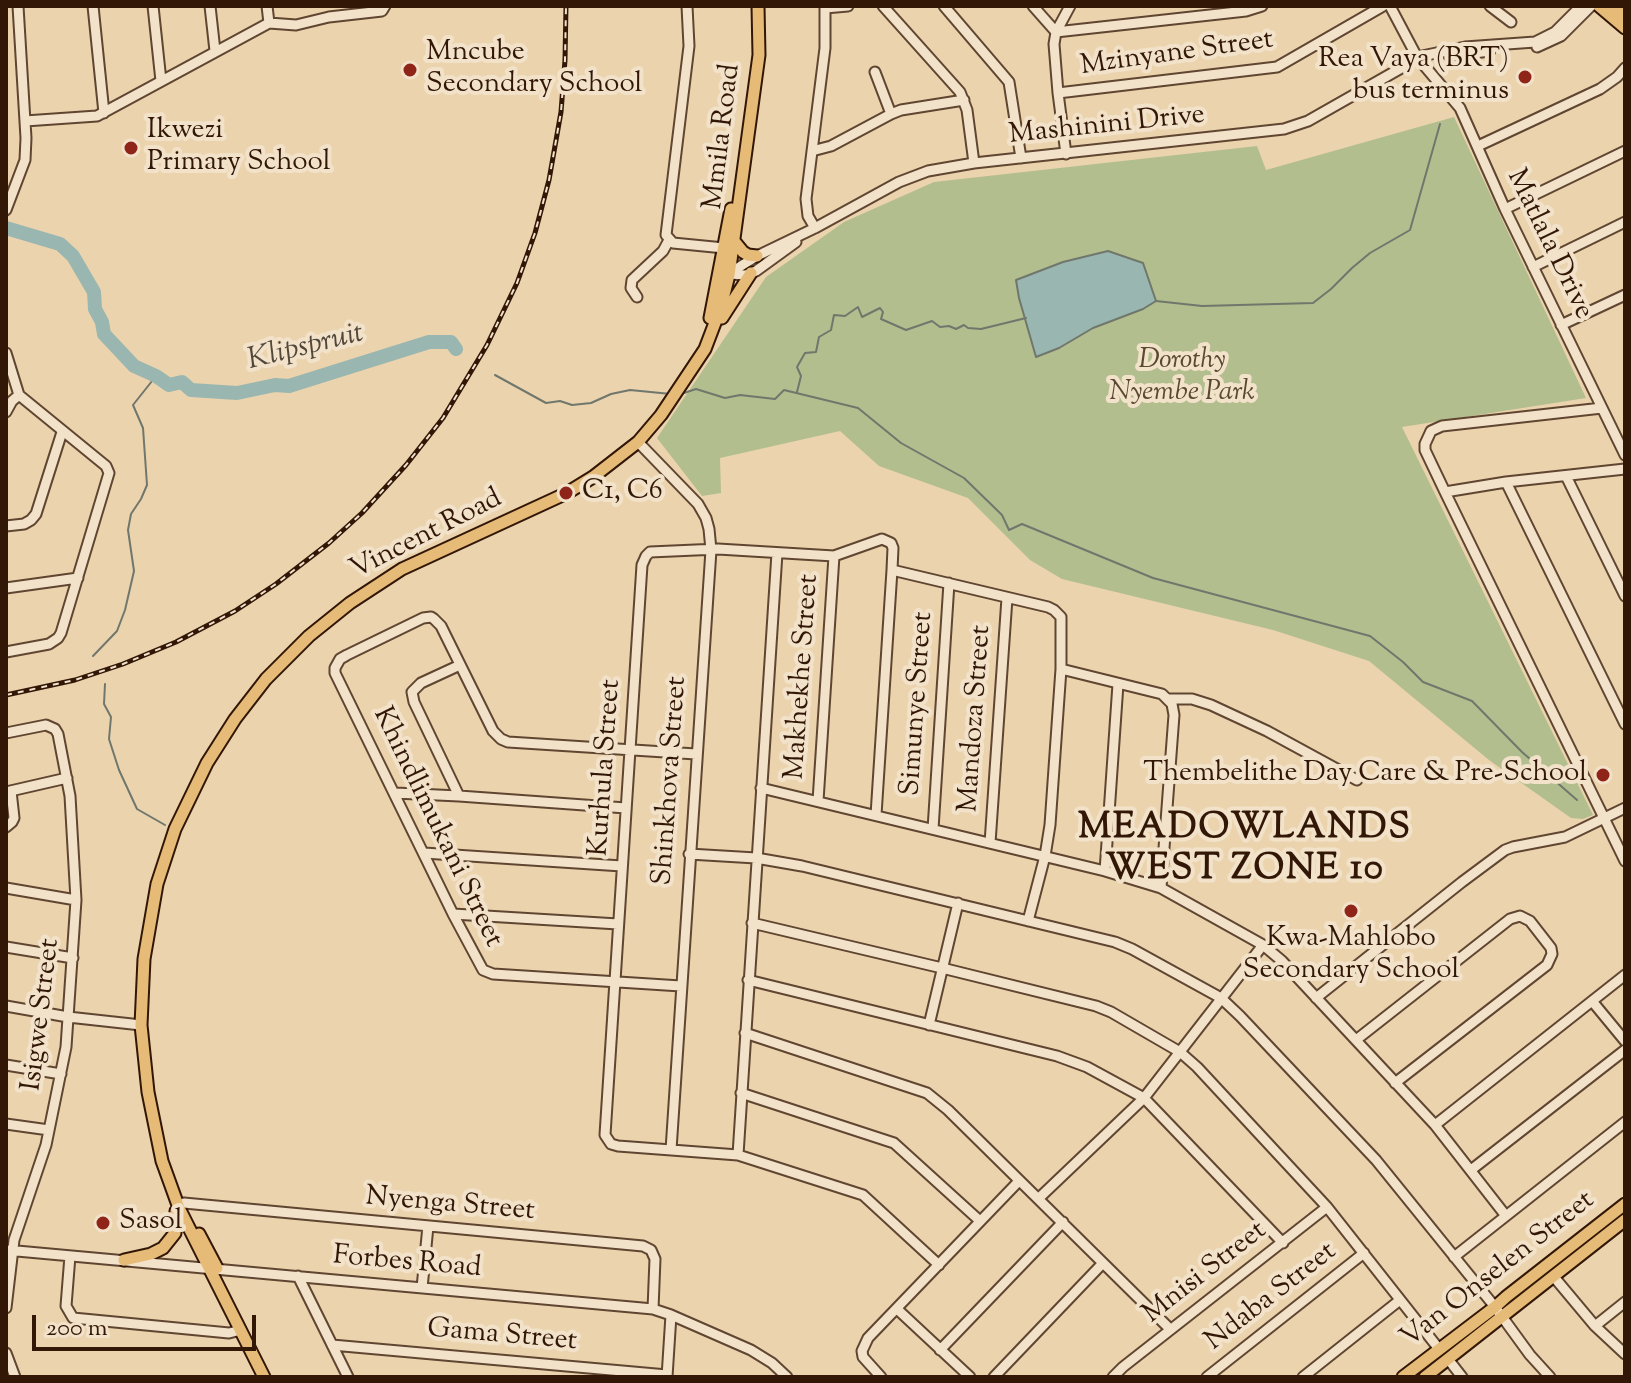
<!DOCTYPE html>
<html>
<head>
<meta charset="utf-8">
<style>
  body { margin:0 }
  #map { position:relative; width:1631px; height:1383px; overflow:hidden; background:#ebd3ae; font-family:"Sorts Mill Goudy",serif }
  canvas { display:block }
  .frame { position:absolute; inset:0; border:8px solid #321707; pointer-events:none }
  .scale { position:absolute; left:32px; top:1315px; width:224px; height:36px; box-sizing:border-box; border:4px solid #321707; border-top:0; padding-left:10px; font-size:24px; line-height:28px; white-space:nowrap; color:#321707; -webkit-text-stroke:6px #f2e2ca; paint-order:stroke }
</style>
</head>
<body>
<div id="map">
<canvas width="1631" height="1383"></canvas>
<div class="frame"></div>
<div class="scale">200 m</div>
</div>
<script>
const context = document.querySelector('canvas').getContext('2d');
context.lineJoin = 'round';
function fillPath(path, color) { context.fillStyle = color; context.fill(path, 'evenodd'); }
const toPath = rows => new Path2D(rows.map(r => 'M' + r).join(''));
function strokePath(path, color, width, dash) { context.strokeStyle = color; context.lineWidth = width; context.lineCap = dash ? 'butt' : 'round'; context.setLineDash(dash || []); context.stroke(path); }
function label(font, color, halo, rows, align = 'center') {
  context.font = font + ' "Sorts Mill Goudy",serif'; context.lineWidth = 8; context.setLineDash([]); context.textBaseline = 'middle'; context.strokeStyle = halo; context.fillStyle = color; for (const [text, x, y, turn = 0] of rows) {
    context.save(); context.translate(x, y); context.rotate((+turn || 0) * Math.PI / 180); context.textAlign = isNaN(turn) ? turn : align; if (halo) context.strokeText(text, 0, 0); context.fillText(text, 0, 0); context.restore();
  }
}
fillPath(toPath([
  [1454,117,1586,398,1402,427,1593,815,1583,819,1571,818,1489,760,1369,661,1273,630,1062,579,1030,560,968,498,879,466,840,431,720,458,721,493,702,496,657,438,766,277,844,222,934,182,1257,146,1266,170]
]), '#b2be8e');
const water = toPath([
  [1108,251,1143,263,1156,301,1143,309,1093,328,1059,348,1036,357,1019,298,1016,280,1063,262,1108,251]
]);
fillPath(water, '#99b7b0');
strokePath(water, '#70776c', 2);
strokePath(toPath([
  [1156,301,1202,306,1313,303,1331,289,1352,268,1370,253,1410,230,1440,124],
  [495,375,546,403,560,401,572,405,591,403,611,394,630,390,671,394],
  [797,392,801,376,797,367,805,353,816,352,819,337,831,330,834,315,845,316,858,307,862,317,880,308,883,312,881,319,906,330,932,321,940,327,949,326,956,329,964,325,968,328,981,329,1026,318],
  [681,394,696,389,725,398,740,395,775,399,784,390,858,408,901,443,964,478,1002,515,1009,530,1022,524,1153,578,1370,636,1403,662,1423,682,1472,701,1522,752,1577,800],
  [93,656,117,631,125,610,134,571,128,530,131,514,141,499,147,485,143,428,133,405,156,376],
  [105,684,104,704,111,717,109,739,119,770,137,809,165,825]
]), '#70776c', 2);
strokePath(toPath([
  [6,228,60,244,73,256,94,292,95,309,102,322,104,334,134,366,156,376,169,385,182,382,191,390,237,393,275,385,289,386,429,342,451,342,456,349]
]), '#99b7b0', 14);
const minor = toPath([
  [93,6,104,113],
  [153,6,161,81],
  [210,6,215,51],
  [267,6,269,23],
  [687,6,689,46,666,235,673,243,724,248],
  [883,6,960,92,967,110,974,163],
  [944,6,1009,82,1021,158],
  [1033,6,1056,32,1246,11,1262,6],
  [1390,6,1417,57,1460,108,1505,209,1625,455],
  [1490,6,1511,22],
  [825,8,848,6],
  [1537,47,1561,36,1591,6],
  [1449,56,1490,51],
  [875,72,891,114],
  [1058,93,1277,67,1383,6],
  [25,121,97,116,269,23,296,25,329,17,382,11,385,6],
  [1478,146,1600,89,1617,77,1625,68],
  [812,151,831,146,891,114,901,110,964,100],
  [1066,154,1058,93,1054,44,1056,32,1070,6],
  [1505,209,1625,151],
  [6,210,25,160,26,138,18,6],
  [815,228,808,216,806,199,825,48,825,6],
  [1533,267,1625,222],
  [729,274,746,275,756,271,796,242],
  [727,277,736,269,757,256,815,228,899,182,928,171,974,163,1284,129,1308,121,1403,67,1417,57,1465,47,1535,42,1555,32,1581,6],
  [637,297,631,288,632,280,663,251,669,240],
  [1561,325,1625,295],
  [6,353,19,395,106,466,109,473,61,633,58,638,49,644,6,652],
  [1602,408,1442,426,1431,431,1425,444,1425,450,1445,492,1625,861],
  [6,412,12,401,19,395],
  [638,442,698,504,706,518,709,529,711,550,671,1150],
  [1566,476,1625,596],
  [1506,482,1625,724],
  [1445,492,1506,482,1625,469],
  [6,526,24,524,31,520,36,514,62,432],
  [892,570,1048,607,1054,610,1061,617,1061,669,1050,825,1045,856,1028,921],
  [6,588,78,578],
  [1061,669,1162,694,1172,704,1174,715,1161,888],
  [1169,699,1192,699,1211,705,1267,731,1357,780],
  [6,733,46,725,55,729,58,734,70,796,76,900,66,1047,46,1145,14,1240,6,1308],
  [761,788,1105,871,1161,888,1263,945,1282,961,1435,1125,1506,1216],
  [6,792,67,778],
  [395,793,459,796,626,808],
  [459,796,414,702,412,692,421,683,460,665],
  [818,801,834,556],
  [876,815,892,570,893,548,891,543,882,539,834,556,718,549,650,552,646,556,642,565,605,1135,611,1144,618,1146,738,1155,863,1195,939,1265],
  [6,827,12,822,14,818,11,791],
  [933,829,949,583],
  [990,843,1007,598],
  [424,853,622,866],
  [689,854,756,858,802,866,1115,942,1132,949,1221,998,1240,1016,1376,1160,1495,1307,1530,1355,1550,1377],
  [1105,871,1118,684],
  [6,888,76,900],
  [453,914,618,924],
  [752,923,942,968,1096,1006,1111,1012,1180,1052,1197,1067,1327,1207,1439,1349],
  [6,947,73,958],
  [748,980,1057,1056,1087,1067,1144,1098,1283,1243],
  [681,986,493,974,483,970,453,914,335,673,335,668,340,659,347,655,423,618,431,617,434,619,441,626,493,731,501,739,508,742,696,754],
  [1316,998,1462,882,1505,850,1513,847,1565,837,1625,808],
  [1592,1001,1625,1041],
  [6,1006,68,1017,141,1025],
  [929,1025,958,903],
  [745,1033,927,1093,948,1110,1170,1329],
  [1356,1040,1510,919,1520,916,1530,921,1551,948,1552,954,1547,965,1395,1083],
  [6,1065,61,1074],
  [741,1093,894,1143,980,1221],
  [6,1124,49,1130],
  [1435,1125,1625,975],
  [738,1155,777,553],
  [1471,1170,1625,1050],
  [1038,1199,1144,1098,1263,945],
  [184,1203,643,1246,651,1250,655,1259,653,1309],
  [6,1250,653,1309,671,1315,751,1350,772,1363,787,1377],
  [70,1256,66,1306,73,1318,229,1333,241,1330],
  [1454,1257,1625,1122],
  [298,1276,348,1377],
  [1554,1277,1595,1326,1625,1354],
  [422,1288,428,1226],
  [897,1309,970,1377],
  [1595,1326,1625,1302],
  [332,1345,667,1375],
  [940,1350,1063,1222],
  [6,1353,15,1377],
  [1448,1359,1462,1377],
  [667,1377,671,1315],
  [881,1377,863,1357,862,1351,868,1338,1019,1181],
  [994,1377,1103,1263],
  [1113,1377,1123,1367,1327,1207],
  [1207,1377,1364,1253],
  [1303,1377,1400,1300]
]);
const major = toPath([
  [1599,6,1625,28],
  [1614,6,1625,15],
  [734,241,743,252,748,255,757,256],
  [710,318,731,209],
  [722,318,751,273],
  [199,1234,217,1268],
  [124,1260,151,1254,163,1248,175,1233,176,1211],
  [264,1377,179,1208,162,1161,148,1092,141,1025,144,959,157,884,175,829,207,763,235,719,266,679,309,636,350,603,402,569,567,493,593,477,638,442,661,415,705,349,721,307,729,275,759,55,758,6],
  [1403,1377,1495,1307,1506,1297,1625,1204],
  [1425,1377,1625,1220]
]);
strokePath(minor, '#604631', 13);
strokePath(major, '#321707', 15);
strokePath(minor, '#f2e2ca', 9);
strokePath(major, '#e6ba77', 11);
const rail = toPath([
  [6,695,75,680,123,664,176,642,235,611,276,584,329,543,362,513,406,465,443,418,487,345,517,283,535,233,549,180,561,112,565,60,566,6]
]);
strokePath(rail, '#321707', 5);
strokePath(rail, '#f2e2ca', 2, [6]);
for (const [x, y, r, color] of [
  [410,70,8,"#8f2418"],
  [1525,77,8,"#8f2418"],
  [131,148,8,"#8f2418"],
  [566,493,8,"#8f2418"],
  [1603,775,8,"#8f2418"],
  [1351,911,8,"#8f2418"],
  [103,1223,8,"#8f2418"]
]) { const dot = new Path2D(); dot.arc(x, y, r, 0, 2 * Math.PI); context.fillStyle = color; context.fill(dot); strokePath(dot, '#f2e2ca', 3); }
label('28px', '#321707', '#f2e2ca', [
  ["Mncube",426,54],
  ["Secondary School",426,86],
  ["Rea Vaya (BRT)",1509,61,"right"],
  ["bus terminus",1509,93,"right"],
  ["Ikwezi",147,132],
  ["Primary School",147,164],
  ["C1, C6",582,493],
  ["Thembelithe Day Care & Pre-School",1587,775,"right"],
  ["Kwa-Mahlobo",1351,940,"center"],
  ["Secondary School",1351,972,"center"],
  ["Sasol",119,1223]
], 'left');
label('28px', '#321707', '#f2e2ca', [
  ["Mzinyane Street",1177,55,-8],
  ["Mashinini Drive",1107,127,-6],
  ["Mmila Road",724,137,-83],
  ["Matlala Drive",1548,245,64],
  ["Vincent Road",427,536,-27],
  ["Makhekhe Street",804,677,-86],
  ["Simunye Street",919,704,-86],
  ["Mandoza Street",977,719,-86],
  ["Kurhula Street",607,768,-86],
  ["Shinkhova Street",672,781,-86],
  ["Khindlimukani Street",436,828,64],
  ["Isigwe Street",43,1015,-83],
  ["Nyenga Street",450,1206,5],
  ["Forbes Road",407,1264,5],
  ["Van Onselen Street",1499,1271,-38],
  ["Mnisi Street",1206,1274,-38],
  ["Ndaba Street",1272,1298,-38],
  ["Gama Street",502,1337,5]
]);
label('italic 28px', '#584930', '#f2e2ca', [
  ["Dorothy",1182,362],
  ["Nyembe Park",1182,394]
]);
label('italic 30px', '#51473a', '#f2e2ca', [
  ["Klipspruit",306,349,-14]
]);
context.letterSpacing = '2px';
label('bold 36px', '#321707', '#f2e2ca', [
  ["MEADOWLANDS",1245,831],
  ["WEST ZONE 10",1245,872]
]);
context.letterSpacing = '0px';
</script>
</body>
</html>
